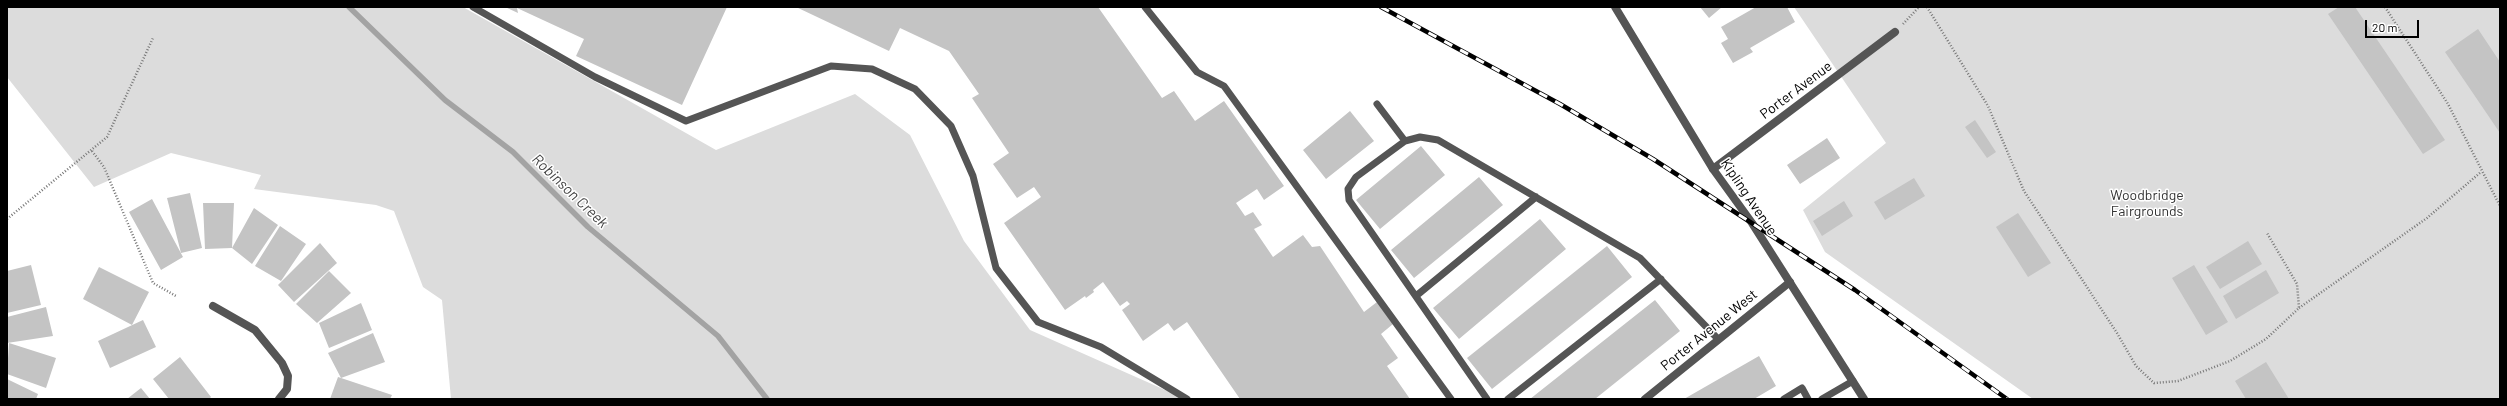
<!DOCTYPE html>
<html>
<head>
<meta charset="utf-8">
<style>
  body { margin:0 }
  #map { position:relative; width:2507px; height:406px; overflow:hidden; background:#fff; font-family:Barlow,sans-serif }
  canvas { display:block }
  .frame { position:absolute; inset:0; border:8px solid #000; pointer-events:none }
  .scale { position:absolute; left:2365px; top:20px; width:54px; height:18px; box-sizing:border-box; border:2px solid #000; border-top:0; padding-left:5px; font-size:12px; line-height:14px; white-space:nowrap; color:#000; -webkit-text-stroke:3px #fff; paint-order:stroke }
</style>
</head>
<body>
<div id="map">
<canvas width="2507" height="406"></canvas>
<div class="frame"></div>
<div class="scale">20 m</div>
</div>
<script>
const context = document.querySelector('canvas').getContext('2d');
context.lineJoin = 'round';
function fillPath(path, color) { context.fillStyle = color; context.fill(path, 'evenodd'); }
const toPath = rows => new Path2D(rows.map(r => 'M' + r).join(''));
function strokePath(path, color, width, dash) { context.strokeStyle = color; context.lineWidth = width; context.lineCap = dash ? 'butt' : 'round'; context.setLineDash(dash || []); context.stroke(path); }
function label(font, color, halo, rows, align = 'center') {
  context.font = font + ' Barlow,sans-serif'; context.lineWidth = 3; context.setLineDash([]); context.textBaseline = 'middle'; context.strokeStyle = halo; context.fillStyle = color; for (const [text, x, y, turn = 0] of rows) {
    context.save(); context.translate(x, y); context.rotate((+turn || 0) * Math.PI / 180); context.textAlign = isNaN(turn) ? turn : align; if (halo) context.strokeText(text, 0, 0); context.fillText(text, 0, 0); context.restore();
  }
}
fillPath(toPath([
  [7,7,463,7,716,150,855,94,910,135,964,241,1030,330,1172,393,1181,399,451,399,442,300,423,287,394,211,376,205,254,189,261,175,171,153,94,187,7,77],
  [1794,7,2500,7,2500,399,2033,399,1825,252,1803,210,1886,143]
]), '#dcdcdc');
strokePath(toPath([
  [349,7,445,100,513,152,588,227,718,336,767,399]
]), '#a3a3a3', 5.5);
fillPath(toPath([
  [505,7,727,7,682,105,576,56,584,39,517,8,518,13],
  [796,7,1098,7,1162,98,1174,91,1195,121,1224,101,1284,186,1264,200,1257,189,1236,203,1245,216,1253,212,1262,225,1254,229,1273,257,1303,235,1312,247,1320,246,1364,312,1377,302,1393,324,1381,334,1398,358,1387,366,1410,399,1240,399,1187,322,1174,331,1168,323,1143,341,1122,310,1130,304,1127,301,1120,306,1103,282,1093,290,1094,292,1086,298,1085,296,1065,310,1004,223,1041,197,1034,187,1017,198,993,164,1009,153,972,98,979,94,949,51,900,28,889,51],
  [1700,7,1722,7,1709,18],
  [1756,7,1787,7,1795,22,1750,48,1753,52,1733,63,1721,43,1728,39,1721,27],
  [2339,7,2355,7,2445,140,2423,154,2328,14],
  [2478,29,2500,62,2500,133,2445,52],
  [1350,111,1374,141,1326,179,1303,150],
  [1975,120,1996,152,1987,158,1965,127],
  [1827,138,1840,158,1800,184,1787,165],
  [1421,146,1445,175,1380,229,1356,200],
  [1479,177,1503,205,1414,278,1391,250],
  [1914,178,1925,196,1885,220,1874,202],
  [190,193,202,248,181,253,167,198],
  [152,199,183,257,161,270,129,212],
  [1844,201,1853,216,1822,236,1813,221],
  [203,203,234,203,232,248,205,249],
  [254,208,278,225,252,264,232,248],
  [2018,213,2051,263,2028,277,1996,227],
  [1540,219,1566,249,1459,339,1433,308],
  [280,226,306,244,281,281,255,266],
  [2248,241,2262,264,2220,289,2206,267],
  [320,243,337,263,294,302,278,285],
  [1607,246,1632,277,1492,389,1467,358],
  [31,265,41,305,7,313,7,271],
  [2194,265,2228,322,2206,335,2172,278],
  [99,267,149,292,132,325,83,299],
  [2266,270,2279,293,2236,319,2223,296],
  [329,271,351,293,317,323,296,304],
  [1655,300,1680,331,1595,399,1530,399],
  [361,303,372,330,329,348,319,323],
  [46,307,53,336,7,343,7,317],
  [143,320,156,347,110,368,98,341],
  [373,333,385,362,341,378,328,353],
  [9,343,56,358,46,388,7,374],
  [1759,356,1776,386,1754,399,1684,399],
  [180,357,211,397,209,399,169,399,153,379],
  [2266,362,2289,399,2246,399,2235,381],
  [338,377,392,395,390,399,330,399],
  [7,379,38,394,36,399,7,399],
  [141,388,150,399,127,399]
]), '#c4c4c4');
strokePath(toPath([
  [1927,7,1988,106,2024,191,2117,333,2136,366,2154,383,2178,381,2230,361,2266,339,2299,308,2297,284,2267,233],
  [2385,7,2448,104,2500,206],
  [1903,24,1919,7],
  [92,151,104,167,153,283,176,296],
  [7,219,107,137,153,38],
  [2299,308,2427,218,2481,172]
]), '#777', 2.5, [1, 2]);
strokePath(toPath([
  [473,7,595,77,686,121,831,66,872,69,915,89,951,126,973,176,996,268,1038,322,1101,347,1187,399],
  [1145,7,1197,72,1224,86,1451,399],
  [1377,104,1405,141],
  [1416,296,1536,197],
  [1487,399,1349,200,1348,189,1356,177,1405,141,1420,137,1438,140,1640,258,1718,339],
  [1508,399,1661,279],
  [1784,399,1802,388,1808,399],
  [1822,399,1853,381]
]), '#555', 7);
strokePath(toPath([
  [1713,169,1895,32],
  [213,306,255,330,282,363,288,376,287,389,279,399],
  [1645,399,1790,282]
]), '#555', 8);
strokePath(toPath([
  [1615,7,1713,169,1752,223,1864,399]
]), '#555', 8);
const rail = toPath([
  [1381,7,1560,104,1653,159,1855,290,2007,399]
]);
strokePath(rail, '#000', 4.5);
strokePath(rail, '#fff', 3, [9]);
label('14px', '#000', '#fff', [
  ["Porter Avenue",1796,90,-37],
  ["Kipling Avenue",1749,197,56],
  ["Porter Avenue West",1709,330,-39]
]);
label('14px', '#333', '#fff', [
  ["Woodbridge",2147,195],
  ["Fairgrounds",2147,211]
]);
label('italic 15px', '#444', '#fff', [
  ["Robinson Creek",570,191,44]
]);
</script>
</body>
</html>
